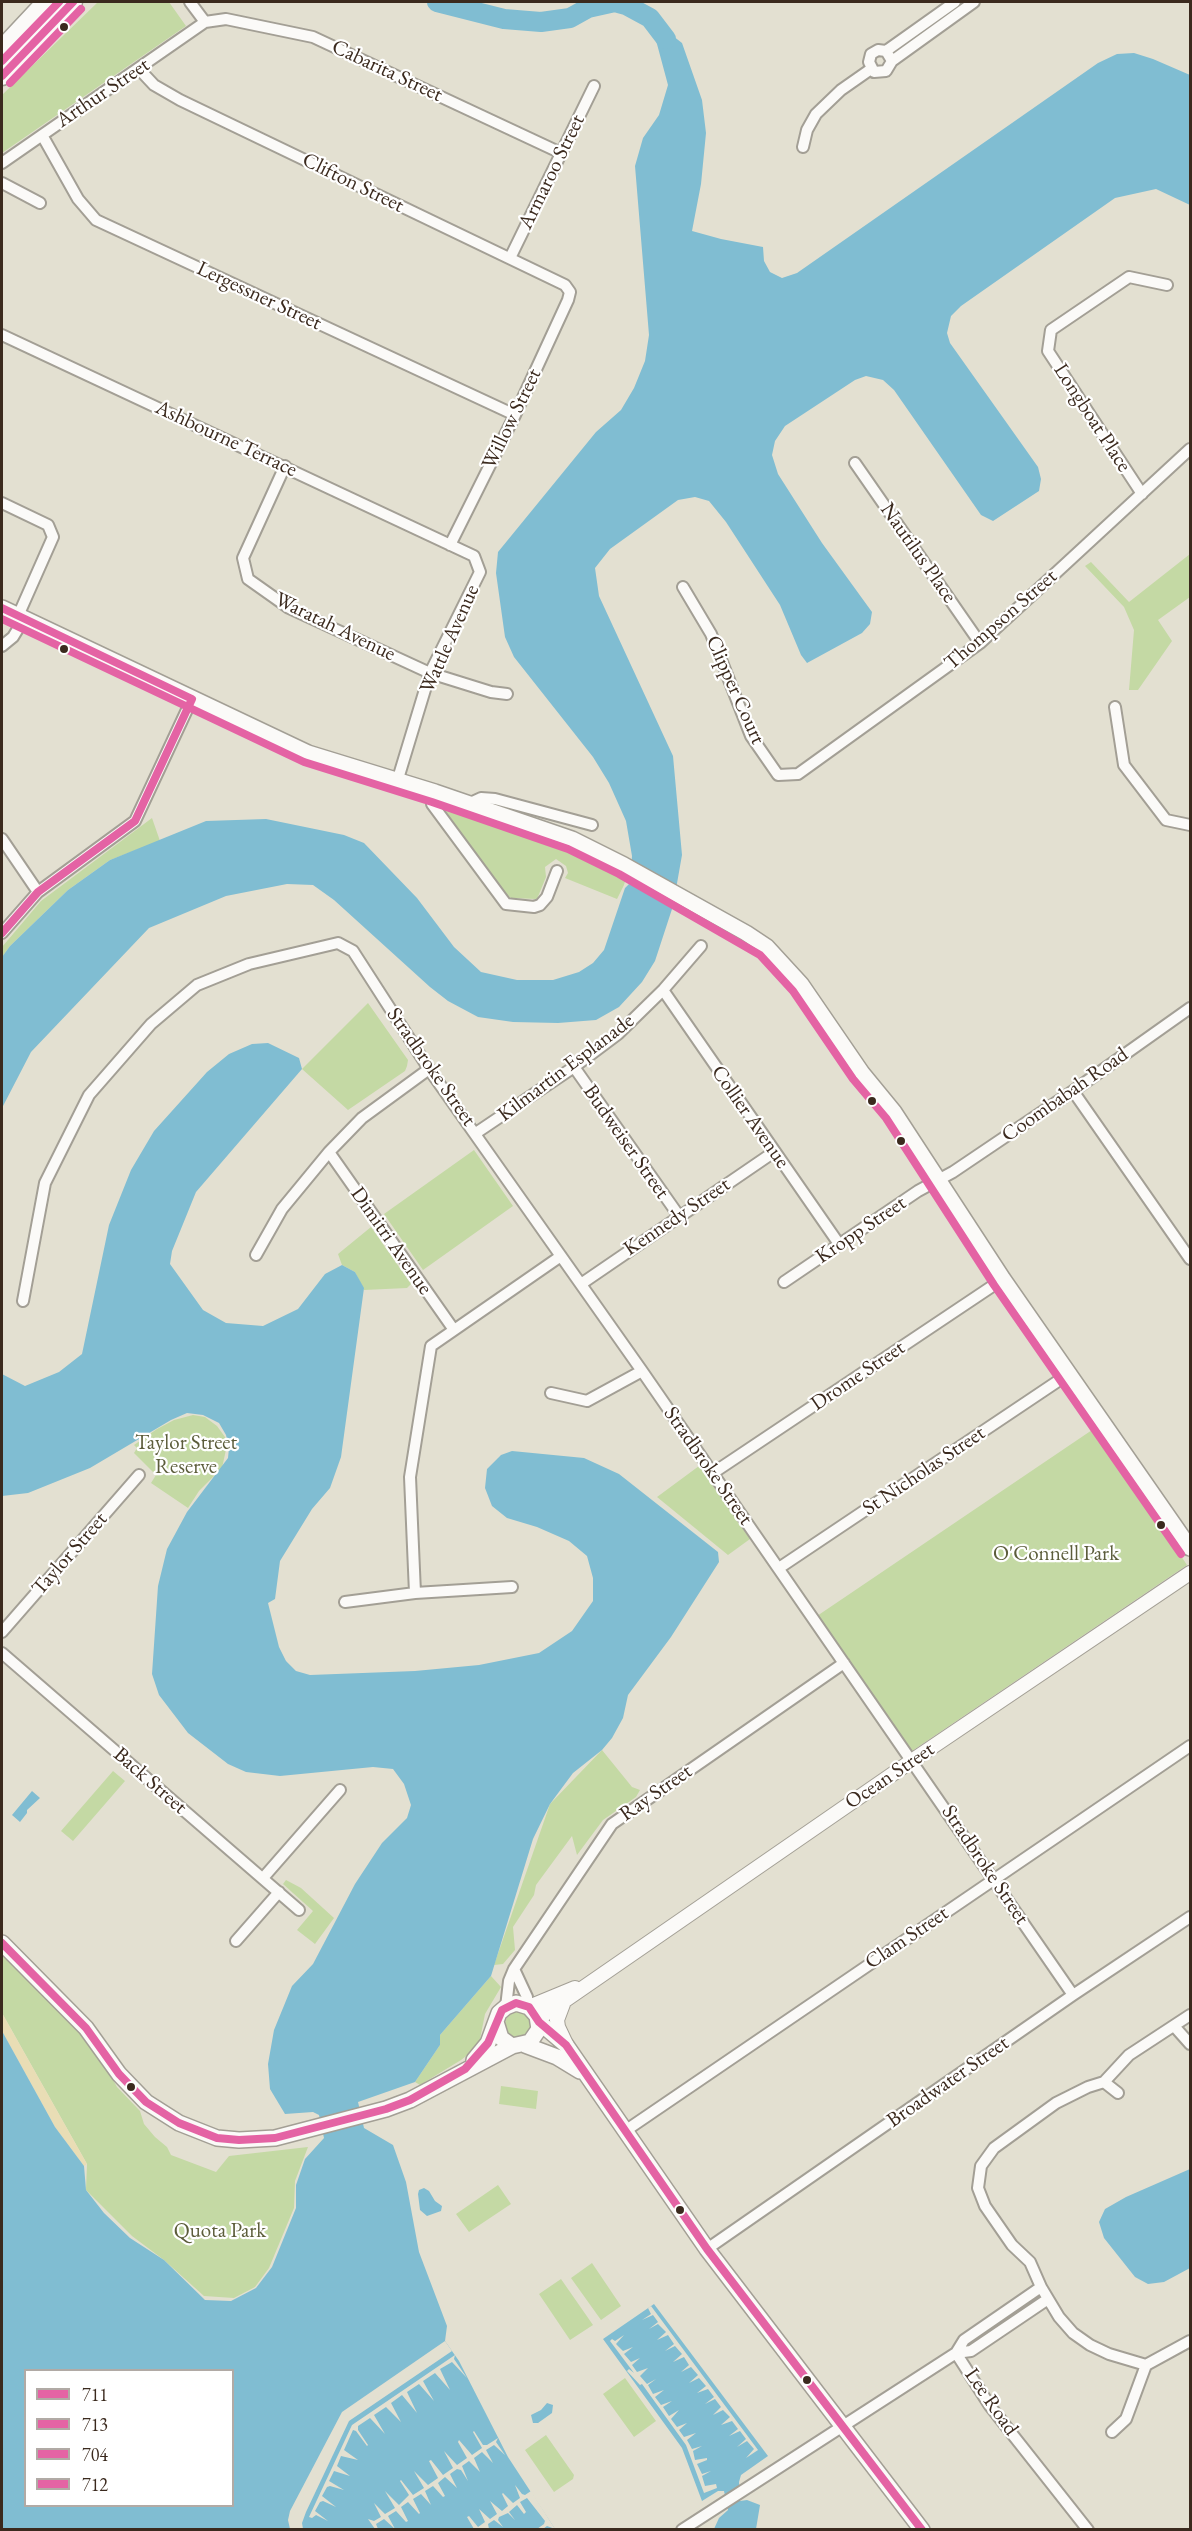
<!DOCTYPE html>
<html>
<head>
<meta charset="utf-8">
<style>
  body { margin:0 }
  #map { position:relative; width:1192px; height:2531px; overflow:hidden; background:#e3e0d1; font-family:"EB Garamond",serif }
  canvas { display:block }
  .frame { position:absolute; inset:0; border:3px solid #3b2a1e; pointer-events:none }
  .legend { position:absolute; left:24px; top:2369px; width:210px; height:138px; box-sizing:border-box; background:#fff; border:2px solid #b1aaa5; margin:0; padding:8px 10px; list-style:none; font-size:18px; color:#3b2a1e }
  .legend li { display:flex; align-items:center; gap:12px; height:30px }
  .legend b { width:30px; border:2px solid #b1aaa5 }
</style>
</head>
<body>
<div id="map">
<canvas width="1192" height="2531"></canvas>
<div class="frame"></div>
<ul class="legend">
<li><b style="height:8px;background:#e463a4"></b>711</li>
<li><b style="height:8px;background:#e463a4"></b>713</li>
<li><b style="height:8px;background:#e463a4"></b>704</li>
<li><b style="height:8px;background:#e463a4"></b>712</li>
</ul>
</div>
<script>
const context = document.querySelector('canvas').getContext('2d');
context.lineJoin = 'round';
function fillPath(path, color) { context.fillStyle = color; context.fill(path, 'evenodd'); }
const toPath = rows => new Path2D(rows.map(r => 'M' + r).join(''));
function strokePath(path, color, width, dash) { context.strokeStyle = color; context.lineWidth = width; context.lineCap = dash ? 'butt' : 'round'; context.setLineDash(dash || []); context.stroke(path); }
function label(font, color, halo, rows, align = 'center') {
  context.font = font + ' "EB Garamond",serif'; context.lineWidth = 4.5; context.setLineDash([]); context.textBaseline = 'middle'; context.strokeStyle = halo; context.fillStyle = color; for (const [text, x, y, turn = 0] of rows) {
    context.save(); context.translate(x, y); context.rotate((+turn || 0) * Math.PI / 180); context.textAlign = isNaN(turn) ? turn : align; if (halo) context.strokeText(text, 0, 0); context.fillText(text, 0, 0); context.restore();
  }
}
fillPath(toPath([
  [98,2,169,2,186,26,2,153,2,95],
  [1190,554,1190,597,1158,620,1172,641,1138,690,1129,690,1134,630,1124,607,1085,566,1091,562,1129,602],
  [442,806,576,851,626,878,624,885,617,899,565,878,568,873,566,866,556,859,545,867,546,877,537,899,511,898,502,891],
  [152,818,160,841,110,860,68,890,10,946,2,957,2,947,41,901],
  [368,1003,408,1060,407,1066,405,1071,348,1110,302,1069],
  [474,1150,513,1206,423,1270,384,1214],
  [371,1227,411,1284,407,1288,364,1290,355,1272,342,1265,338,1254],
  [193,1415,205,1417,217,1426,225,1437,227,1445,222,1468,199,1491,188,1508,151,1483,156,1475,134,1453,137,1448,134,1445,157,1429,174,1420],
  [1095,1428,1187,1565,909,1753,817,1616],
  [699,1466,750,1539,728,1555,657,1497],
  [602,1750,632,1787,640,1790,636,1797,603,1820,577,1855,572,1836,536,1885,534,1895,513,1927,515,1950,503,1964,494,1965,550,1804],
  [113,1771,125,1781,73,1841,61,1831],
  [286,1880,301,1888,334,1918,315,1944,297,1930,313,1911,283,1884],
  [2,1951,69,2017,101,2058,117,2087,140,2111,144,2124,155,2137,167,2147,171,2155,216,2172,229,2156,308,2147,295,2181,294,2208,269,2268,255,2287,234,2298,204,2296,164,2260,132,2236,86,2190,87,2164,2,2013],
  [491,1976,501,1987,485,2014,480,2039,474,2050,461,2060,420,2085,415,2082,440,2045,440,2035],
  '505 2025a13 13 0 1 1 26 0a13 13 0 1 1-26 0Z',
  [501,2086,538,2091,536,2109,499,2104],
  [498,2185,511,2204,469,2232,456,2214],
  [592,2263,621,2306,601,2320,571,2278],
  [561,2279,593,2325,570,2340,539,2294],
  [625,2378,656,2421,634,2437,603,2394],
  [546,2435,574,2475,573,2479,554,2492,525,2450]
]), '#c4d9a4');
fillPath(toPath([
  [2,2013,87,2164,84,2166,55,2127,2,2031]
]), '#e9ddb5');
fillPath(toPath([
  [650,18,682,43,702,100,706,133,701,184,692,231,721,239,763,247,764,261,770,272,782,278,797,273,1098,63,1117,54,1134,53,1153,59,1190,75,1190,205,1156,189,1115,198,961,306,951,316,947,333,950,343,1038,467,1041,479,1039,491,993,521,981,515,894,390,883,380,866,376,855,380,785,426,775,441,772,455,778,474,822,543,872,612,870,624,862,633,807,663,801,655,780,605,726,522,709,501,695,497,678,500,610,549,595,568,599,596,673,756,682,855,673,906,655,961,642,982,619,1007,596,1020,558,1023,513,1022,478,1017,448,1001,430,987,334,900,313,885,287,884,226,896,149,928,31,1052,2,1108,2,957,10,946,68,890,110,860,206,821,266,819,344,835,364,843,417,898,454,947,481,972,517,980,553,980,579,972,593,963,604,950,625,888,630,883,632,856,626,821,609,783,593,757,514,657,505,637,496,573,498,552,596,432,621,410,634,388,645,361,649,335,635,166,643,138,659,115,668,85],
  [268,1043,299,1058,302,1069,196,1192,172,1251,170,1264,203,1310,226,1323,263,1326,298,1309,325,1274,342,1265,355,1272,364,1288,341,1457,330,1488,312,1509,280,1561,275,1599,268,1603,279,1647,286,1661,296,1671,310,1675,415,1671,479,1665,539,1653,572,1631,593,1601,593,1578,587,1556,569,1541,537,1527,507,1518,492,1506,485,1488,487,1469,501,1455,512,1451,584,1458,619,1474,718,1552,719,1562,671,1637,628,1695,623,1718,612,1738,602,1750,573,1773,550,1804,533,1839,491,1976,440,2035,440,2045,415,2082,358,2102,364,2128,393,2145,406,2182,419,2252,447,2326,445,2341,459,2361,508,2457,555,2529,2,2529,2,2031,55,2127,84,2166,86,2190,104,2213,130,2238,164,2260,205,2300,231,2301,256,2288,272,2267,296,2208,296,2185,305,2159,324,2138,319,2115,313,2112,285,2114,270,2089,268,2064,274,2030,292,1986,313,1964,355,1884,382,1843,407,1818,411,1805,404,1784,393,1769,373,1767,280,1776,246,1772,228,1764,188,1733,159,1695,152,1674,158,1586,167,1549,187,1512,228,1458,229,1448,226,1435,219,1423,203,1415,187,1413,171,1420,90,1468,28,1493,2,1496,2,1374,25,1386,59,1372,82,1354,109,1225,131,1170,154,1131,207,1072,229,1054,252,1044],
  [26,2370,232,2370,232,2506,26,2506],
  [32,1791,40,1798,27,1810,27,1813,20,1822,12,1815],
  [1190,2169,1190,2268,1164,2282,1148,2284,1135,2277,1104,2238,1099,2222,1105,2209,1126,2197],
  [424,2188,429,2191,435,2201,442,2206,441,2211,427,2216,420,2210,418,2194,419,2190],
  [654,2304,768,2456,741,2475,739,2482,740,2501,747,2500,760,2505,756,2529,714,2529,719,2518,728,2510,724,2491,718,2491,702,2501,682,2448,603,2339],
  [547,2403,553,2405,552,2413,538,2423,533,2423,531,2415,541,2410]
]), '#80bdd2');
fillPath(toPath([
  [651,2306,758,2450,746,2458,754,2449,747,2441,737,2447,746,2439,740,2431,729,2436,738,2429,732,2421,721,2425,730,2417,723,2410,713,2415,721,2407,715,2399,705,2404,714,2397,708,2389,697,2393,706,2386,699,2378,689,2383,698,2375,691,2367,681,2372,689,2365,684,2357,673,2362,682,2354,675,2346,665,2351,674,2344,668,2335,657,2340,666,2332,658,2324,649,2329,658,2322,653,2315,642,2320,651,2314,648,2308],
  [624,2335,616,2344,623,2351,633,2347,624,2354,631,2362,640,2358,632,2365,637,2372,648,2368,640,2376,647,2384,656,2379,648,2385,653,2394,664,2390,655,2397,661,2405,672,2401,663,2407,669,2416,679,2410,671,2419,677,2427,687,2423,679,2430,684,2437,696,2433,687,2440,692,2449,702,2446,693,2451,695,2460,707,2458,707,2460,697,2464,702,2474,711,2471,702,2476,705,2486,716,2484,717,2488,704,2493,686,2445,642,2384,640,2385,627,2371,629,2369,634,2373,610,2341,612,2339,615,2341],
  [445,2341,452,2351,349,2421,306,2512,302,2523,303,2529,290,2529,288,2520,290,2511,342,2412],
  [455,2355,454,2359,467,2378,452,2362,440,2369,450,2390,435,2373,423,2381,434,2401,419,2384,407,2392,417,2413,402,2395,391,2403,401,2422,386,2407,374,2415,385,2434,370,2418,358,2426,358,2430,368,2445,367,2446,356,2431,353,2430,344,2450,358,2460,341,2456,337,2466,350,2476,334,2471,329,2481,344,2490,330,2486,327,2487,322,2496,336,2507,323,2501,320,2502,315,2511,328,2521,316,2515,312,2518,309,2517,352,2425],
  [474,2431,483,2445,487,2445,498,2438,496,2442,505,2455,494,2445,486,2450,493,2463,482,2452,474,2458,480,2472,469,2461,462,2466,468,2481,461,2470,457,2469,450,2474,457,2488,445,2477,438,2483,445,2496,443,2497,433,2486,425,2491,431,2505,421,2494,413,2499,420,2513,419,2514,408,2502,401,2507,408,2521,406,2522,396,2511,388,2516,395,2529,384,2519,376,2524,378,2529,375,2529,368,2519,374,2521,381,2517,374,2503,385,2514,395,2508,385,2491,399,2505,409,2495,400,2481,401,2480,413,2495,424,2488,414,2471,428,2485,438,2478,429,2461,431,2460,443,2475,453,2468,444,2451,457,2465,467,2458,458,2442,459,2440,472,2455,482,2448,473,2432],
  [515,2485,522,2494,525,2495,531,2491,555,2529,547,2526,543,2529,537,2529,544,2524,545,2521,527,2498,520,2502,526,2512,524,2514,517,2505,509,2512,515,2520,508,2513,499,2517,498,2520,503,2527,494,2520,488,2524,489,2529,483,2528,474,2529,467,2517,469,2516,478,2527,485,2522,479,2509,490,2519,497,2514,490,2501,502,2511,508,2506,502,2494,503,2493,513,2503,520,2498]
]), '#e3e0d1');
strokePath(toPath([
  [437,2,504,19,541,22,570,18,588,8,615,2,626,5,650,18,666,39]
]), '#80bdd2', 20);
const minor = toPath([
  [190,2,205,22],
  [886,51,955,2],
  [892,61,886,51,878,50,871,54,869,62,874,72,886,71,892,61,974,2],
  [139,69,154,85,180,100,565,285,570,292,568,300,515,415,450,545],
  [42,135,78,199,96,220,515,415],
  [803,147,807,130,816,114,841,90,871,69],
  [2,163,205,22,226,19,313,37,561,153],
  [2,183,40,203],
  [510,258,594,86],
  [2,335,474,556,480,572,430,673,397,782],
  [855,463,980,643],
  [285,466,243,558,248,579,289,608,430,673,491,692,507,694],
  [1142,494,1048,351,1051,330,1129,277,1167,285],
  [2,503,48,525,53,537,18,616],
  [683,587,711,634,751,736,778,775,798,774,980,643,1190,449],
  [2,646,13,637,24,619],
  [1115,707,1124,765,1166,820,1190,825],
  [435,792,432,804,506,904,534,907,540,905,547,897,557,871],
  [468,804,481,798,495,799,592,825],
  [2,839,38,892],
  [2,933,38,892,135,821,192,699],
  [663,990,839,1244],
  [574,1067,679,1216],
  [1073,1091,1190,1259],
  [476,1133,574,1067,618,1034,663,990,701,946],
  [329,1152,454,1330],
  [256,1255,282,1209,329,1152,362,1118,429,1069],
  [784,1282,918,1191,953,1172,1073,1091,1190,1008],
  [581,1284,774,1152],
  [23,1301,45,1183,89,1095,151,1024,197,985,249,964,338,943,353,951,429,1069,642,1371,1073,1995],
  [551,1393,587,1401,642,1371],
  [713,1473,1003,1279],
  [779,1568,1070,1373],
  [415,1593,410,1477,431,1346,561,1256],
  [345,1602,415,1593,512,1587],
  [2,1632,139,1475],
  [2,1653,299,1910],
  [263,1878,340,1790],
  [236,1941,279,1892],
  [514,1969,527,1997,527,2005],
  [506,2007,509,1981,514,1969,612,1824,844,1663],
  [1174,2026,1190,2044],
  [1104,2082,1129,2055,1190,2015],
  [1118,2093,1104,2082,1088,2087,1056,2103,994,2148,981,2166,978,2188,985,2206,1012,2245,1030,2262,1041,2287,1059,2317,1073,2333,1090,2345,1109,2354,1146,2365,1190,2341],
  [625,2131,1190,1746],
  [707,2249,1073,1995,1190,1917],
  [956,2353,990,2406,1088,2530],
  [956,2353,971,2351,1048,2299],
  [1112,2432,1126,2419,1146,2365],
  [682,2530,956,2353,964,2340,1041,2287]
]);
const tertiary = toPath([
  [563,2004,557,2020,558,2027,566,2044],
  [529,2007,575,1988],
  [538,2019,913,1760,1190,1573]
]);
const secondary = toPath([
  [2,608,308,753,435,792,572,839,624,865,746,933,767,947,801,984,862,1073,894,1112,1003,1279,1190,1548],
  [2,1943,86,2028,119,2074,146,2102,179,2123,217,2138,239,2140,275,2138,386,2109,410,2100,512,2046],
  [539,2022,566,2045,707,2249,922,2530],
  [525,2045,557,2057,580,2071],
  [474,2060,488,2043,499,2013,506,2007,516,2003,529,2007,537,2016,539,2029,530,2042,512,2046,501,2038,496,2022]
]);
const trunk = toPath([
  [2,49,46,2],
  [2,76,73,2]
]);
strokePath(minor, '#a39f95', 14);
strokePath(tertiary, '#a39f95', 16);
strokePath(secondary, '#a39f95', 18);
strokePath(trunk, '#a39f95', 21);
strokePath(minor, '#fbfaf8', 10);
strokePath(tertiary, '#fbfaf8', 14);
strokePath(secondary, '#fbfaf8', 15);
strokePath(trunk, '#fbfaf8', 18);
strokePath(toPath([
  [2,608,192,699],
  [2,933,38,892,135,821,192,699],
  [2,1943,86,2028,119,2074,146,2102,179,2123,217,2138,239,2140,275,2138,386,2109,410,2100,465,2069,488,2043,502,2010,516,2003,529,2007,539,2022,566,2045,707,2249,922,2530]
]), '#e463a4', 8);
strokePath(toPath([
  [10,83,81,9],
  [2,619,304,762,432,802,568,849,619,874,760,955,793,991,853,1079,886,1118,994,1285,1181,1554]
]), '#e463a4', 8);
strokePath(toPath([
  [2,76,73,2]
]), '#e463a4', 8);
strokePath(toPath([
  [2,61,59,2]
]), '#e463a4', 8);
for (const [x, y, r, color] of [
  [64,27,5,"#3b2a1e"],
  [64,649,5,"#3b2a1e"],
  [872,1101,5,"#3b2a1e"],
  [901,1141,5,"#3b2a1e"],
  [1161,1525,5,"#3b2a1e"],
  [131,2087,5,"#3b2a1e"],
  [680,2210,5,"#3b2a1e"],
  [807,2380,5,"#3b2a1e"]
]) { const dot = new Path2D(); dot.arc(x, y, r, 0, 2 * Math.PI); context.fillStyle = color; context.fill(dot); strokePath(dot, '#fff', 2); }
label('21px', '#3b2a1e', '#fff', [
  ["Cabarita Street",387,71,25],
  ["Arthur Street",103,93,-34],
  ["Armaroo Street",552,172,-64],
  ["Clifton Street",353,183,26],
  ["Lergessner Street",259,296,25],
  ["Longboat Place",1092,418,57],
  ["Willow Street",512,419,-64],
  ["Ashbourne Terrace",226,439,25],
  ["Nautilus Place",918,553,55],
  ["Thompson Street",1001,620,-41],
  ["Waratah Avenue",335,627,26],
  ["Wattle Avenue",450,639,-66],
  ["Clipper Court",735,690,66],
  ["Stradbroke Street",431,1067,55],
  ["Kilmartin Esplanade",566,1068,-37],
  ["Coombabah Road",1065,1095,-35],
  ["Collier Avenue",750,1117,55],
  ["Budweiser Street",626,1142,55],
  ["Kennedy Street",677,1217,-34],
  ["Kropp Street",861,1230,-34],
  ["Dimitri Avenue",391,1241,55],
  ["Drome Street",858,1376,-34],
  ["Stradbroke Street",708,1466,55],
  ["St Nicholas Street",924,1471,-34],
  ["Taylor Street",70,1554,-49],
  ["Ocean Street",890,1776,-34],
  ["Back Street",150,1781,41],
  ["Ray Street",656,1793,-35],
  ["Stradbroke Street",985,1865,56],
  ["Clam Street",907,1938,-34],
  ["Broadwater Street",948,2082,-35],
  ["Lee Road",991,2402,55]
]);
label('21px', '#5c5d3b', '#fff', [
  ["Taylor Street",186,1443],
  ["Reserve",186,1467],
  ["O'Connell Park",1056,1554],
  ["Quota Park",220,2231]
]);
</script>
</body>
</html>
